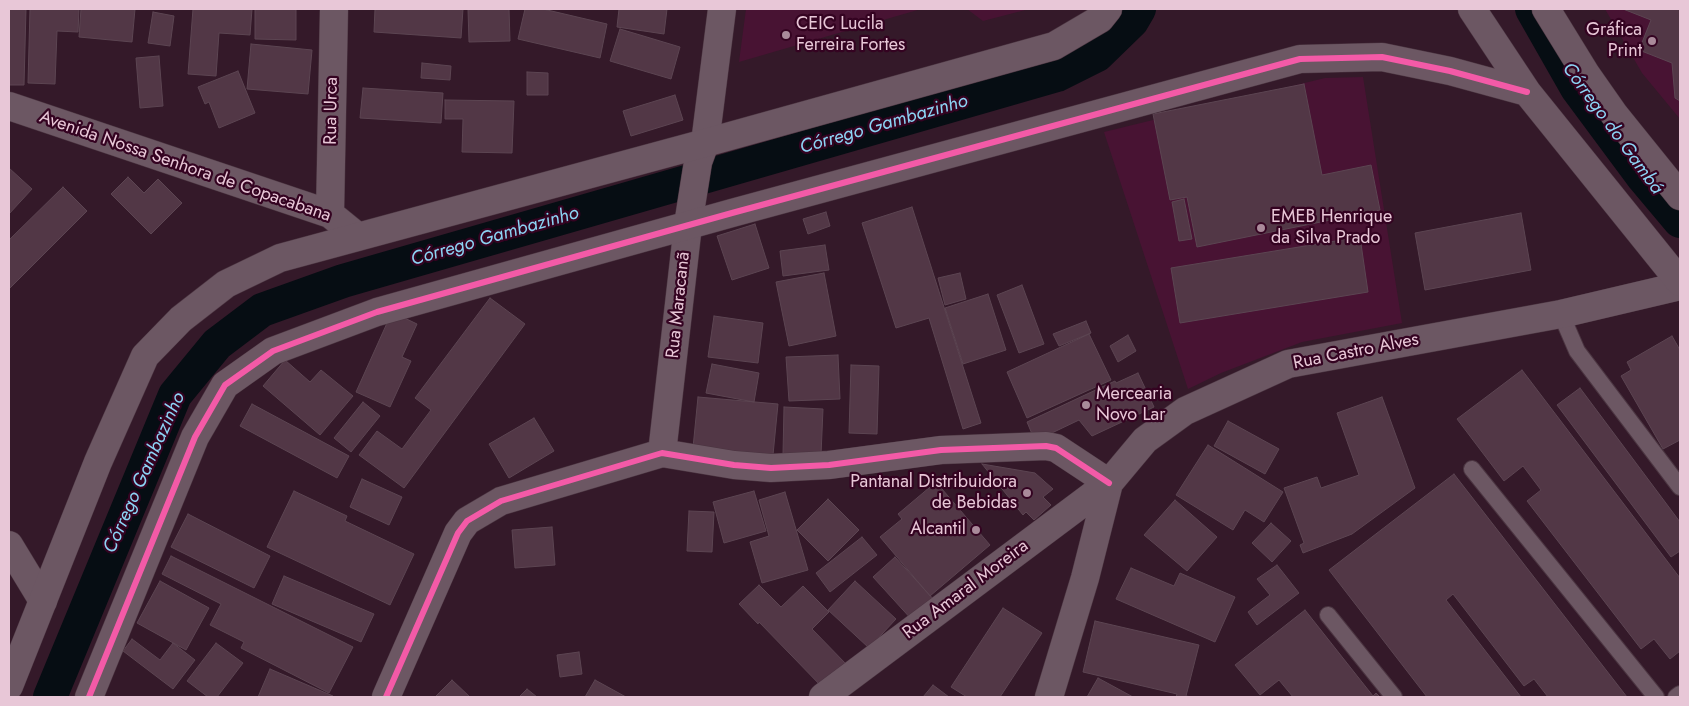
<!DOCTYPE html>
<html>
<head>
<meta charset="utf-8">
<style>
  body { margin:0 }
  #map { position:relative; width:1689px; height:706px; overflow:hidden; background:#341929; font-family:Jost,sans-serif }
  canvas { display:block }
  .frame { position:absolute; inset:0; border:10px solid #e8c7d7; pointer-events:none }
</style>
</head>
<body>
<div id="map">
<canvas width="1689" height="706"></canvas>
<div class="frame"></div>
</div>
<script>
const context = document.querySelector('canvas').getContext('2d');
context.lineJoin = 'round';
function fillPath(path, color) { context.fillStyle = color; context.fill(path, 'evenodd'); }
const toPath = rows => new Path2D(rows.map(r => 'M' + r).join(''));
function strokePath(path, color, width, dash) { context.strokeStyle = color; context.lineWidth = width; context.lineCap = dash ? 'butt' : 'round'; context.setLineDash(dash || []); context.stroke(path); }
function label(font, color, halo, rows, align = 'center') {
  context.font = font + ' Jost,sans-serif'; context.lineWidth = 4.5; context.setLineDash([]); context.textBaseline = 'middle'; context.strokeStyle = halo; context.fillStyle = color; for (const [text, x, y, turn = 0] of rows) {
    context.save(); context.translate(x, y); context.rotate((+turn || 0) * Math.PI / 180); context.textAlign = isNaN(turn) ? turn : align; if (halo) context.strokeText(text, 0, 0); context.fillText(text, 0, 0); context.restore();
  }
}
fillPath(toPath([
  [746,9,921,9,739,62],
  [967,9,1029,9,983,21],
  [1605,9,1680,9,1680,119,1642,73],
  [1363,77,1402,323,1302,342,1221,373,1188,389,1104,132,1325,78]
]), '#481333');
strokePath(toPath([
  [1532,9,1577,88,1643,177,1680,221],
  [50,697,175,395,217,344,262,310,343,281,1057,75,1097,55,1132,21,1139,9]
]), '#060d13', 34);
const building = toPath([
  [9,9,26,9,24,85,9,85,9,9],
  [30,9,79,9,78,32,57,31,55,84,28,83,30,9],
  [81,9,135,9,132,42,79,37,81,9],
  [193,9,252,9,250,35,219,33,216,76,188,74,193,9],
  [255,9,296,9,296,40,255,39,255,9],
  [375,9,463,9,461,38,374,32,375,9],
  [468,9,509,9,510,41,469,42,468,9],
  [525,9,543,9,607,24,600,58,518,39,525,9],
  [619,9,667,9,664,34,617,27,619,9],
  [1623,9,1680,9,1680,101,1675,98,1672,63,1639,50,1651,20,1623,9],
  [153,12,174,16,170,46,148,43,153,12],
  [620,29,680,47,671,79,610,61,620,29],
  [251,44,312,50,308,94,247,89,251,44],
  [159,56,163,106,140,108,136,58,159,56],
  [422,63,451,66,450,80,421,78,422,63],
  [238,71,255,113,219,128,209,102,205,104,198,87,238,71],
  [527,72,548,73,548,95,527,95,527,72],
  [1304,84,1322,175,1371,165,1380,210,1197,247,1187,197,1170,200,1153,114,1304,84],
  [363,88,443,93,441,123,360,118,363,88],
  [675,95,683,120,631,136,623,111,675,95],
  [445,100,514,101,512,153,462,152,463,119,445,119,445,100],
  [9,168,32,189,9,214,9,168],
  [128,177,144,193,158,179,182,203,151,234,111,194,128,177],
  [63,187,87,211,9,289,9,240,63,187],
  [1184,199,1192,239,1179,241,1172,202,1184,199],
  [912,207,981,423,963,429,929,318,896,328,862,223,912,207],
  [826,212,830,226,808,234,803,219,826,212],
  [1521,213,1531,270,1425,290,1415,233,1521,213],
  [755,224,769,268,732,280,717,236,755,224],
  [1360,237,1368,292,1180,323,1171,268,1360,237],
  [825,245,829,270,783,276,780,251,825,245],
  [824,273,836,336,789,346,776,282,824,273],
  [960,273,966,299,945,305,938,278,960,273],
  [1022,285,1044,344,1019,353,997,295,1022,285],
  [988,294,1006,350,963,364,945,308,988,294],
  [490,298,525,324,404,488,359,455,377,431,402,449,431,410,415,398,490,298],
  [392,312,417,324,402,357,411,361,390,407,356,392,392,312],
  [714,316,763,323,758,363,708,357,714,316],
  [1086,321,1091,333,1059,346,1053,334,1086,321],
  [1089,334,1111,380,1027,418,1007,372,1089,334],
  [1128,335,1136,351,1118,362,1110,346,1128,335],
  [1672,336,1680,350,1680,440,1663,449,1621,376,1631,370,1627,362,1672,336],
  [838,355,840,399,789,401,786,357,838,355],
  [285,360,310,382,321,370,353,396,320,435,263,386,285,360],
  [712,364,759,373,754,402,706,393,712,364],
  [851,365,879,366,877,434,849,433,851,365],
  [1522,370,1680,578,1680,651,1670,659,1654,639,1641,649,1527,501,1541,490,1523,466,1504,481,1457,419,1522,370],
  [1138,373,1154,407,1092,436,1079,420,1035,441,1027,422,1115,381,1116,383,1138,373],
  [1580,388,1680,522,1680,551,1671,557,1557,405,1580,388],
  [698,397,778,404,772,465,692,458,698,397],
  [1382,397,1415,488,1352,534,1303,553,1300,545,1304,543,1284,488,1317,477,1321,488,1359,475,1337,413,1382,397],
  [363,402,380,416,351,452,334,438,363,402],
  [252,404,349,456,337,478,240,426,252,404],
  [784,407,823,409,821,455,783,454,784,407],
  [534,418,554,451,509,478,489,444,534,418],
  [1228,421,1279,449,1265,474,1214,446,1228,421],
  [1208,445,1283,492,1264,522,1245,510,1233,530,1176,495,1208,445],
  [982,464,1035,473,1053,489,1043,497,1051,505,1034,520,1026,512,1023,515,982,464],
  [1454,474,1627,697,1548,697,1534,679,1524,686,1453,594,1446,600,1521,697,1427,697,1329,570,1454,474],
  [362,479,402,497,389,525,350,507,362,479],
  [936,482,990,545,930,596,880,537,902,519,898,514,936,482],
  [294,491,347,516,345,521,414,554,390,605,267,547,294,491],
  [754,491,766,531,724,543,713,502,754,491],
  [785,492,808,570,762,583,750,542,769,536,759,500,785,492],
  [828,499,859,530,828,561,797,530,828,499],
  [1175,500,1217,537,1187,571,1144,535,1175,500],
  [689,511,714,512,712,552,687,551,689,511],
  [188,514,270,556,254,588,171,547,188,514],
  [1271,523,1291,541,1272,562,1252,543,1271,523],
  [552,527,555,565,515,568,512,530,552,527],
  [862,537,877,555,830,592,816,573,862,537],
  [171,556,353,647,329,693,241,648,244,642,210,625,221,604,162,574,171,556],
  [895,557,935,601,913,621,873,577,895,557],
  [1277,565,1299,593,1257,625,1248,612,1270,595,1257,579,1277,565],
  [1131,568,1174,586,1180,573,1235,597,1215,642,1116,599,1131,568],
  [284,576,374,614,361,642,272,604,284,576],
  [160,581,209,608,186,650,137,623,160,581],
  [855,581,896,619,869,648,828,610,855,581],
  [759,585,781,607,803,586,829,612,812,629,847,665,823,688,759,622,758,624,739,604,759,585],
  [1003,608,1042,633,1000,697,967,697,951,687,1003,608],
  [1305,610,1373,696,1376,693,1380,697,1293,697,1279,680,1260,695,1235,665,1305,610],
  [1095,621,1199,645,1186,696,1192,697,1176,697,1177,694,1083,672,1095,621],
  [132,639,160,660,173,643,195,660,173,689,123,651,132,639],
  [216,643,243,663,217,697,208,697,187,681,216,643],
  [579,652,582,674,560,677,557,655,579,652],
  [270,669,333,696,333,697,258,697,270,669],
  [1098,678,1133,697,1087,697,1098,678],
  [452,680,470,697,435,697,452,680],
  [595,680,626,697,585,697,595,680],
  [933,685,949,697,923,697,933,685],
  [527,689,537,697,519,697,527,689]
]);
fillPath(building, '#523746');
strokePath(building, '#5c4552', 1);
const lane = toPath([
  [1561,314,1577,351,1680,487],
  [1472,469,1656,697],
  [1328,615,1394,697],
  [1676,697,1680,694]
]);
const street = toPath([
  [9,106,330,214,357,236],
  [330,214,334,9],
  [662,453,688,225,698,162,705,143,722,9],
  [9,545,43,601],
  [386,697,458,533,467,521,501,501,662,453,734,465,771,468,829,465,941,450,1046,446,1056,448,1109,483],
  [823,697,1109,483],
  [1049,697,1085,578,1109,483,1145,440,1185,411,1288,364,1561,314,1680,286]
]);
const secondary = toPath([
  [1472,9,1527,92,1680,282],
  [1546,9,1586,74,1614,114,1680,196],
  [9,686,98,462,145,356,181,319,226,284,280,258,705,143,1054,46,1100,19,1108,9],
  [89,697,195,437,225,385,273,351,377,312,732,213,1300,59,1382,57,1450,71,1527,92]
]);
strokePath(lane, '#4b3541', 18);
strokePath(street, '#4b3541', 29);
strokePath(secondary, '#4b3541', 29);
strokePath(lane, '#6c5763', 16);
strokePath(street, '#6c5763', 28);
strokePath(secondary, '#6c5763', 28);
strokePath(toPath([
  [89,697,195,437,225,385,273,351,377,312,732,213,1300,59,1382,57,1450,71,1527,92],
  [386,697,458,533,467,521,501,501,662,453,734,465,771,468,829,465,941,450,1046,446,1056,448,1109,483]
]), '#f35aa7', 6);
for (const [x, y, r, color] of [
  [786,35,5,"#a98a9a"],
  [1652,41,5,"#a98a9a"],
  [1261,228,5,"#a98a9a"],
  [1086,405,5,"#a98a9a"],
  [1027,493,5,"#a98a9a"],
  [976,530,5,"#a98a9a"]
]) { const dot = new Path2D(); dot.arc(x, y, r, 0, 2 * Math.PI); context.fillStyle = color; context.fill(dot); strokePath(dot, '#340321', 2); }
label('18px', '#e8c7d7', '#340321', [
  ["CEIC Lucila",796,25],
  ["Ferreira Fortes",796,46],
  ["Gráfica",1642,31,"right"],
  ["Print",1642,52,"right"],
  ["EMEB Henrique",1271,218],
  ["da Silva Prado",1271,239],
  ["Mercearia",1096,395],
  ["Novo Lar",1096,416],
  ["Pantanal Distribuidora",1017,483,"right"],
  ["de Bebidas",1017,504,"right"],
  ["Alcantil",966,530,"right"]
], 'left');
label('18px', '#e8c7d7', '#340321', [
  ["Rua Urca",332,111,-89],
  ["Avenida Nossa Senhora de Copacabana",185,167,19],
  ["Rua Maracanã",679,305,-84],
  ["Rua Castro Alves",1356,352,-11],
  ["Rua Amaral Moreira",966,590,-37]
]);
label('italic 19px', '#8cd4f4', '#340321', [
  ["Córrego Gambazinho",884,125,-16],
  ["Córrego do Gambá",1612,129,54],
  ["Córrego Gambazinho",495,237,-16],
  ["Córrego Gambazinho",145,473,-66]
]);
</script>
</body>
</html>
